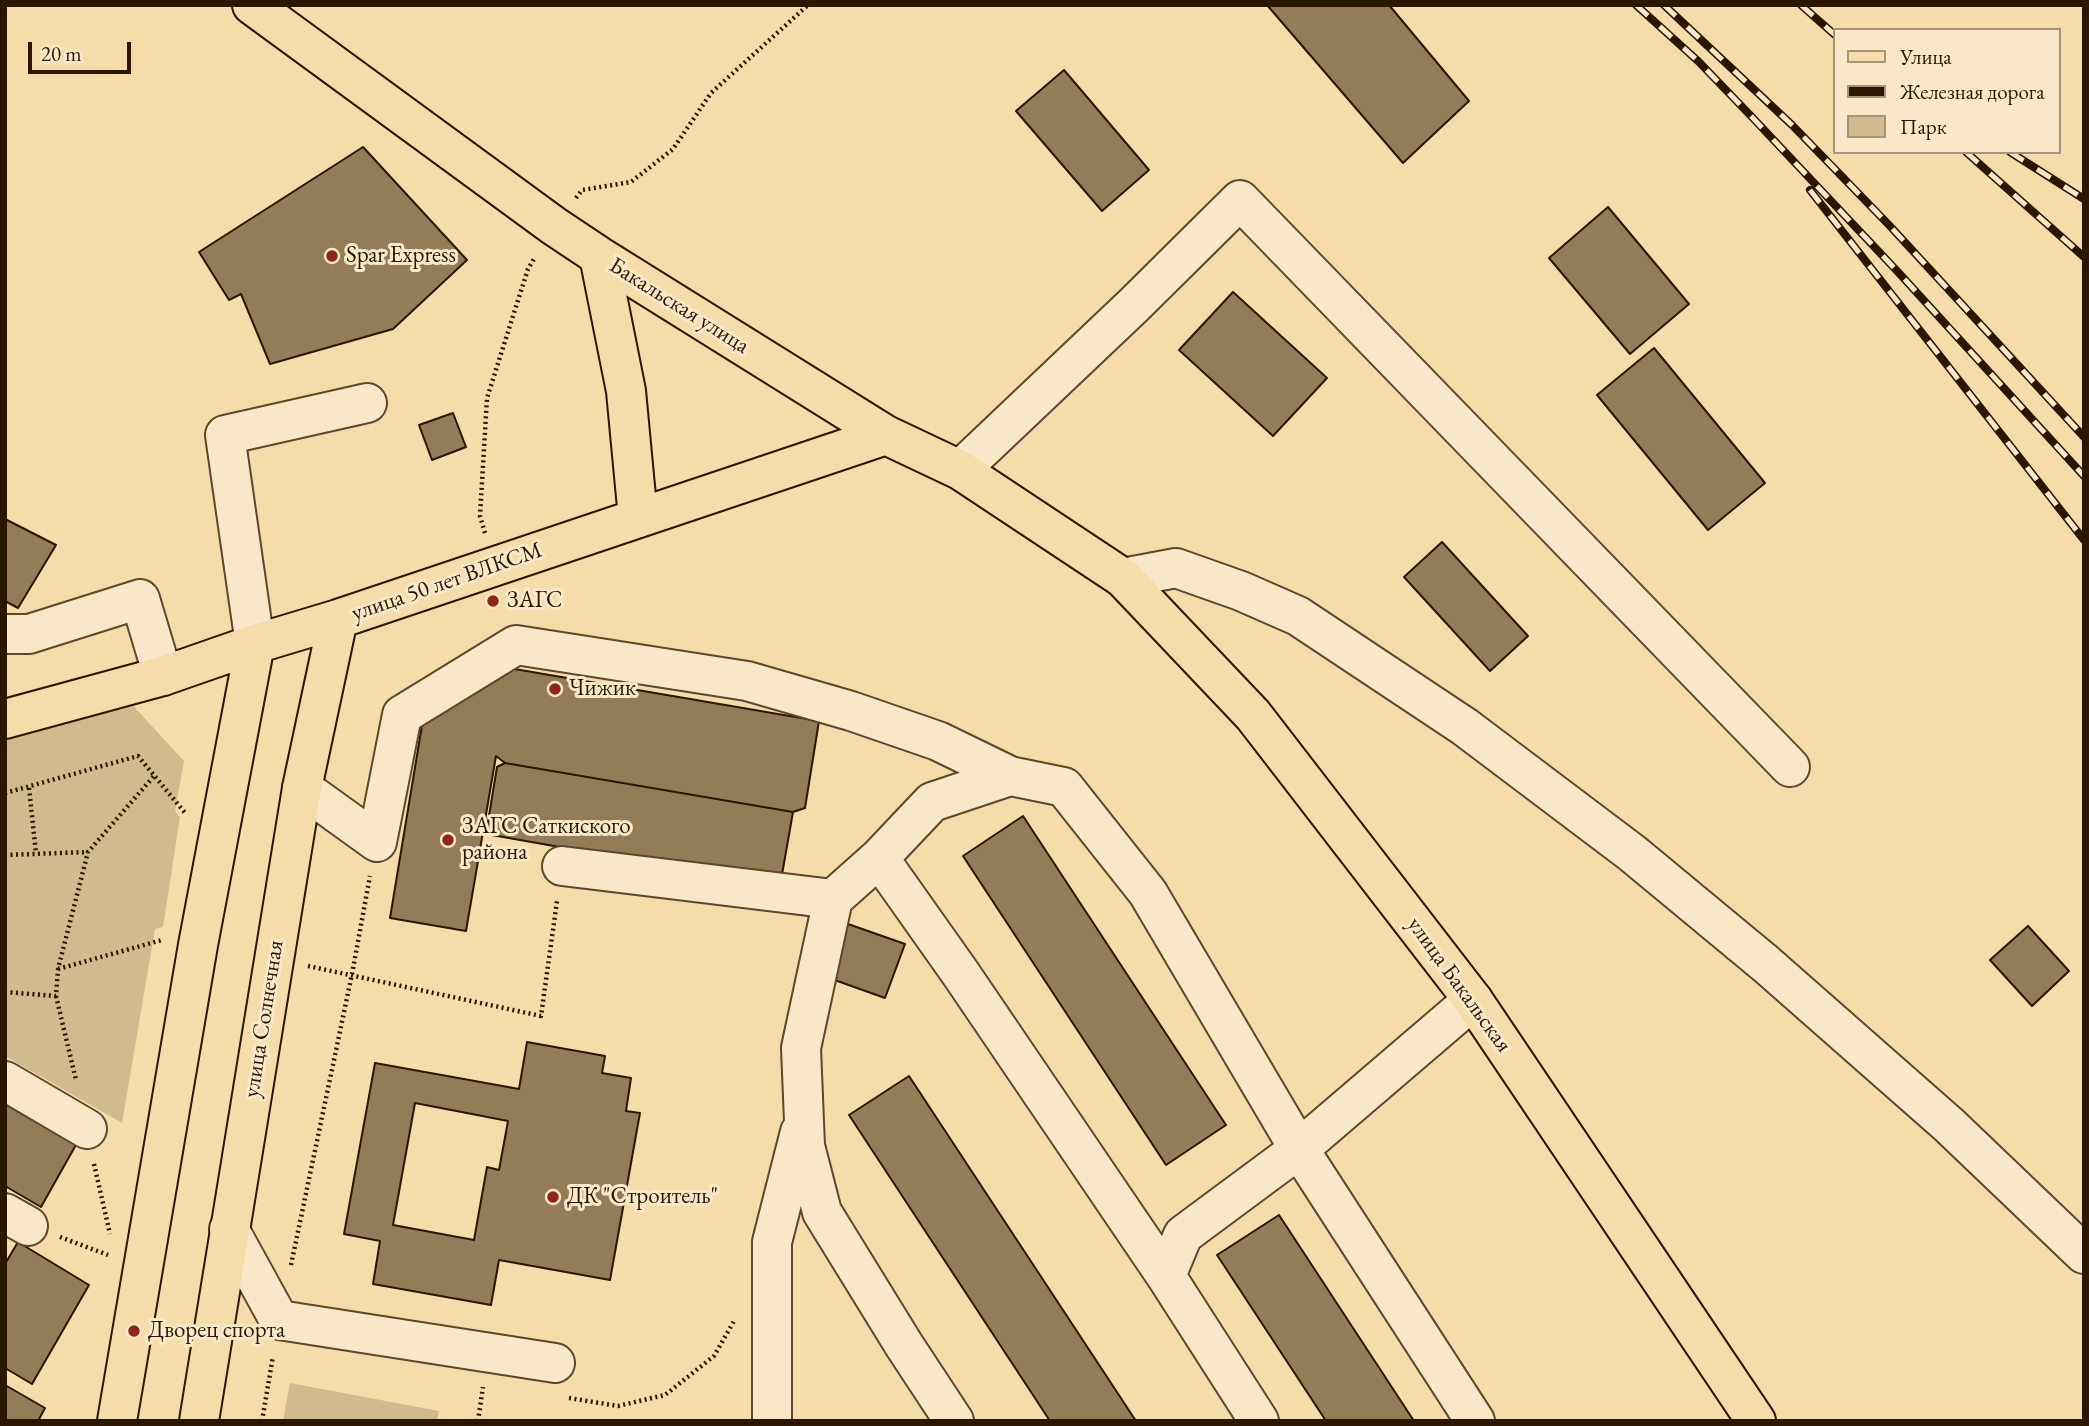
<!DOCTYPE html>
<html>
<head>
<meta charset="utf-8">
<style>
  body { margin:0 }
  #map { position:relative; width:2089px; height:1426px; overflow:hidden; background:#f6dbab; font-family:"EB Garamond",serif }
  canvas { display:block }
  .frame { position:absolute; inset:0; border:7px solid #2b1600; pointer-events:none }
  .legend { position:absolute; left:1833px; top:28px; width:228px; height:126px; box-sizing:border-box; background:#f9e8c8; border:2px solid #a79478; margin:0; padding:9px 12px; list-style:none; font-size:21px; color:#2b1600 }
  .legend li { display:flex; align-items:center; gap:14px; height:35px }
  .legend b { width:35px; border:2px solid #a79478 }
  .scale { position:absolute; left:28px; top:42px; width:103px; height:32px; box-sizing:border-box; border:4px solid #2b1600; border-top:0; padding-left:9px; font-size:21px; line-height:24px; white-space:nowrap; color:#2b1600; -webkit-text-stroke:5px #f9e8c8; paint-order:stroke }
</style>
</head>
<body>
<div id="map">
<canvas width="2089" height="1426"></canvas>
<div class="frame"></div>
<ul class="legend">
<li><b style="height:9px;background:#f6dbab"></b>Улица</li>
<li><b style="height:9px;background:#2b1600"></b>Железная дорога</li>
<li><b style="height:19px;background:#d3ba8e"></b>Парк</li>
</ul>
<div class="scale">20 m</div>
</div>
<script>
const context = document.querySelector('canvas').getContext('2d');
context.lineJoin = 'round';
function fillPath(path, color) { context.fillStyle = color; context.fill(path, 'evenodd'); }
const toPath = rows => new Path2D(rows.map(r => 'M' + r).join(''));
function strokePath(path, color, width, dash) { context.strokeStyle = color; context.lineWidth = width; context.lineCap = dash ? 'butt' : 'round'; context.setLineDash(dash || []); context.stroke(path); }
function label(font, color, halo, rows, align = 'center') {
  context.font = font + ' "EB Garamond",serif'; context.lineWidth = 6; context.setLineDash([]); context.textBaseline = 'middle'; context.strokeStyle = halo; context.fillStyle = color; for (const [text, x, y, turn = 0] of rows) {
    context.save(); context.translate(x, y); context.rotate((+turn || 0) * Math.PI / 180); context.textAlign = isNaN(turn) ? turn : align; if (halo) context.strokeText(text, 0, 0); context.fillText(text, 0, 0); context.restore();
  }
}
fillPath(toPath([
  [127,699,184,761,175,811,180,817,163,927,155,929,122,1123,5,1056,5,736],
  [290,1383,439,1411,437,1421,283,1421]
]), '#d3ba8e');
const building = toPath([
  [1267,5,1389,5,1469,101,1403,163,1267,5],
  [1064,70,1149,170,1102,211,1016,111,1064,70],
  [363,147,467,260,393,329,270,364,241,294,229,300,199,252,363,147],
  [1608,207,1689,304,1630,354,1549,258,1608,207],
  [1233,292,1327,378,1273,436,1179,350,1233,292],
  [1654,348,1765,483,1708,530,1597,395,1654,348],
  [453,413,466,447,432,460,419,425,453,413],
  [5,519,56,545,18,608,5,601,5,519],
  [1442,542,1528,636,1490,671,1404,577,1442,542],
  [497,666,819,721,805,808,793,812,505,763,496,756,466,931,390,918,423,719,497,666],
  [505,763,793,812,780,886,486,834,497,767,505,763],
  [1023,816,1226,1125,1166,1165,963,856,1023,816],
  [848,924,905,944,885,998,829,978,848,924],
  [2028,926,2069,971,2032,1006,1990,960,2028,926],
  [527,1042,605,1056,602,1073,631,1078,626,1111,640,1113,610,1280,499,1260,491,1305,373,1284,380,1241,344,1234,375,1063,519,1089,527,1042],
  [415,1103,508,1121,499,1170,487,1167,474,1240,393,1225,415,1103],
  [909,1076,1136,1421,1050,1421,849,1115,909,1076],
  [5,1101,77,1143,41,1207,5,1186,5,1101],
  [1279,1215,1414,1421,1326,1421,1217,1255,1279,1215],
  [18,1242,89,1285,32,1384,5,1368,5,1264,18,1242],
  [5,1385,45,1408,38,1421,5,1421,5,1385]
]);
fillPath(building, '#957c59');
strokePath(building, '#2b1600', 2);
const minor = toPath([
  [960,470,1134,305,1240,200,1790,767],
  [1123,578,1176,568,1241,591,1298,616,1465,727,1632,853,1766,964,1949,1125,2084,1254],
  [5,634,29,634,140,599,163,676],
  [255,644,225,435,367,403],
  [302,788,377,842,402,715,516,645,747,681,851,711,938,741,1010,776],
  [879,858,961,974,1166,1276],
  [562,866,833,899],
  [5,1081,87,1129],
  [5,1213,28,1226],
  [229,1229,279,1320,555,1363],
  [772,1421,772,1242,800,1132],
  [954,1421,904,1345,822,1212,805,1146,801,1048,833,899,879,858,932,802,1010,776,1064,787,1148,893,1299,1149,1475,1421],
  [1259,1421,1166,1276,1183,1235,1299,1149,1473,1000]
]);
const major = toPath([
  [252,5,554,226,599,256,886,435,960,470,1123,578,1253,715,1473,1000,1756,1421],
  [599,256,626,391,638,518],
  [5,719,163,676,255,644,338,619,886,435],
  [117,1421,198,945,255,644],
  [199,1421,302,788,338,619]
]);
strokePath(minor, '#5e472b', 42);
strokePath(major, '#2b1600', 42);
strokePath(toPath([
  [576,198,582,190,631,182,673,149,711,93,808,5],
  [485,533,480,516,487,398,528,269,535,257],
  [29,788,36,853],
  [5,793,138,756,186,814],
  [5,855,88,852],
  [308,966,541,1016,557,901],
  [58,969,162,940],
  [5,992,56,996,58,969,88,852,154,776],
  [56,996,76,1080],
  [94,1164,110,1234],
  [60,1237,108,1255],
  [291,1265,352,974,370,876],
  [569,1398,618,1406,665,1395,714,1356,734,1321],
  [262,1421,273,1356],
  [478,1421,483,1387]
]), '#2b1600', 4.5, [2, 3.5]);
strokePath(minor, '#f9e8c8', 38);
strokePath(major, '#f6dbab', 38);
const rail = toPath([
  [1636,5,1698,61,1751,116,1898,272,2084,476],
  [1664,5,1792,125,1889,225,2084,437],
  [1801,5,1835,35],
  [1966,152,2084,257],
  [2010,152,2084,199],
  [1810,190,2084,540]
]);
strokePath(rail, '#2b1600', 8);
strokePath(rail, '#f9e8c8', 5, [16]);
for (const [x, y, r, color] of [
  [332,256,7,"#8f2418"],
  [493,601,7,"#8f2418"],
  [555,689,7,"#8f2418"],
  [448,840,7,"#8f2418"],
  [553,1197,7,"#8f2418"],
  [134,1331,7,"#8f2418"]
]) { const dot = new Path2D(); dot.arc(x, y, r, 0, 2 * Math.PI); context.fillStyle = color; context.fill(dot); strokePath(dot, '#f9e8c8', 2.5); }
label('23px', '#2b1600', '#f9e8c8', [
  ["Spar Express",346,256],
  ["ЗАГС",507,601],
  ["Чижик",569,689],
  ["ЗАГС Саткиского",462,827],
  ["района",462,853],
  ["ДК \"Строитель\"",567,1197],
  ["Дворец спорта",148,1331]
], 'left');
label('23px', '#2b1600', '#f9e8c8', [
  ["Бакальская улица",679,306,32],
  ["улица 50 лет ВЛКСМ",447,582,-19],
  ["улица Бакальская",1459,985,54],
  ["улица Солнечная",264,1019,-81]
]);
</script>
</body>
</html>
